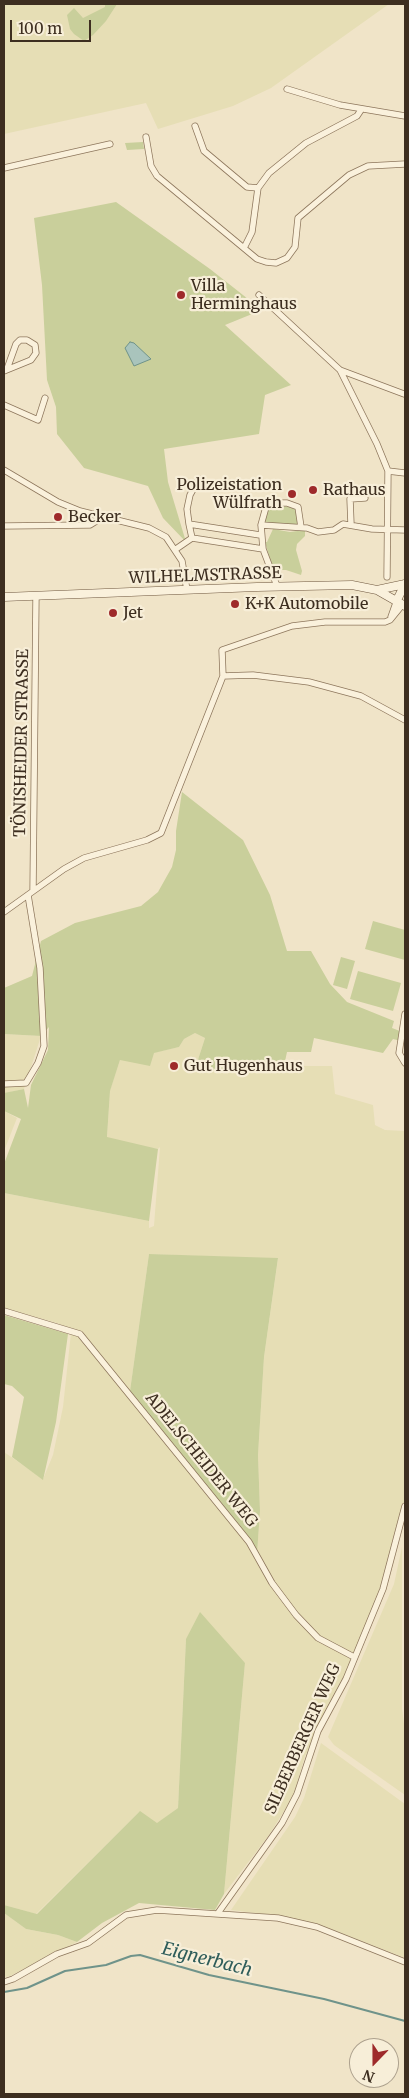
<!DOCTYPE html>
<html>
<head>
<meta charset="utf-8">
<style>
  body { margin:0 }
  #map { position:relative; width:409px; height:2098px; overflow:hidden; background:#f0e4c8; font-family:Merriweather,serif }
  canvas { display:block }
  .frame { position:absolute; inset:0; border:5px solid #3d2e20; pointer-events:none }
  .north { position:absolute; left:349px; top:2038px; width:50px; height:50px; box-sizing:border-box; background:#f7eed8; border:1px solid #ada18e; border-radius:50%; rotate:202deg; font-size:14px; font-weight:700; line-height:20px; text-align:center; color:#3d2e20 }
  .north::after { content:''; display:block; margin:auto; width:18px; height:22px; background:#9e2a2b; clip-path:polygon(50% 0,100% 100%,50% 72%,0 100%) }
  .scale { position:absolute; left:10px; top:20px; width:81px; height:22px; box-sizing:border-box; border:2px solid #3d2e20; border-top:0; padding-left:6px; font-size:15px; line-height:18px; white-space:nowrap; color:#3d2e20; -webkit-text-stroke:4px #f7eed8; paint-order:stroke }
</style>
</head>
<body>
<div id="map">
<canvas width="409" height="2098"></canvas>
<div class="frame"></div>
<div class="north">N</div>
<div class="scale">100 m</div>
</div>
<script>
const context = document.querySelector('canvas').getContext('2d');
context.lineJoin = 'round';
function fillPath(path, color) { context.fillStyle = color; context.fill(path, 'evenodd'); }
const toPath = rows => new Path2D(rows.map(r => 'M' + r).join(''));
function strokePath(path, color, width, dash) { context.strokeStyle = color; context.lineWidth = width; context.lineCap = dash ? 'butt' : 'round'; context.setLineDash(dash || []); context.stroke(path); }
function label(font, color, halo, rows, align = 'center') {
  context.font = font + ' Merriweather,serif'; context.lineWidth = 4.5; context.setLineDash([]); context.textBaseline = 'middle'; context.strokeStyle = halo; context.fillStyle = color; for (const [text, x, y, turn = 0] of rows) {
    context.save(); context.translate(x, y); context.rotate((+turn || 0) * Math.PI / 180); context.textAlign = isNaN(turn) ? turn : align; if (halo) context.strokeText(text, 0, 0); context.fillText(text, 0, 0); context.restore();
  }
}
fillPath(toPath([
  [4,4,389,4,271,88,233,106,158,129,146,103,4,134],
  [195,1033,205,1038,194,1072,284,1066,332,1066,335,1094,373,1105,375,1125,385,1130,405,1131,405,1500,382,1588,345,1679,305,1756,293,1797,269,1835,224,1894,245,1663,186,1639,178,1808,157,1824,139,1812,36,1914,4,1905,4,1452,43,1479,53,1455,63,1407,71,1333,79,1335,257,1553,260,1511,258,1455,264,1357,278,1259,149,1254,130,1391,80,1333,57,1323,4,1308,4,1193,149,1221,149,1228,154,1226,160,1147,158,1149,150,1148,107,1138,110,1090,120,1060,179,1047,184,1039],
  [4,1034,41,1036,24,1089,6,1093,4,1093],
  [4,1111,17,1118,4,1151],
  [402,1547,402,1709,405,1731,405,1795,334,1745,328,1737,394,1584],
  [321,1743,405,1804,405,1958,328,1928,280,1916,231,1910,295,1817,304,1798],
  [4,1913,26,1929,58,1935,77,1942,10,1976,4,1977]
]), '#e6deb5');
fillPath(toPath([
  [105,4,117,4,106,21,93,35,84,41,74,34,70,29,67,15,74,8,83,18,105,7],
  [143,142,144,149,127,150,125,143],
  [116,202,210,269,262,310,225,325,291,385,265,395,259,434,164,449,168,482,186,542,163,518,148,486,84,468,57,434,56,407,47,380,42,285,34,218],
  [272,505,293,507,297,510,297,524,295,526,263,522,265,511],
  [273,529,290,532,305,530,305,536,297,544,296,550,302,571,301,575,286,570,278,570,272,566,265,542,267,542],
  [182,792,243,840,270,895,287,951,311,951,330,984,347,1002,394,1021,392,1028,405,1033,405,1042,393,1039,383,1053,314,1038,311,1052,287,1052,284,1066,194,1072,205,1038,195,1033,184,1039,179,1047,154,1053,150,1066,120,1060,110,1091,107,1137,158,1149,149,1221,4,1193,4,1164,21,1119,4,1111,4,1093,24,1089,28,1108,31,1085,48,1050,49,1027,41,1036,4,1034,4,988,32,976,41,941,75,923,141,906,158,892,172,867,176,850,176,831],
  [373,921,405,930,405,960,365,949],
  [341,957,355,961,347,989,333,985],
  [358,971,401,983,393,1011,350,999],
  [149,1254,278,1258,264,1357,258,1455,260,1511,257,1554,130,1391],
  [4,1315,68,1334,56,1422,43,1480,12,1457,24,1397,12,1386,4,1384],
  [200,1612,245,1663,224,1894,215,1910,139,1903,102,1923,77,1942,58,1935,26,1929,4,1913,4,1905,37,1914,140,1811,157,1823,178,1808,186,1639]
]), '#c9cf9b');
const water = toPath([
  [130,342,134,343,151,359,134,366,125,348,130,342]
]);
fillPath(water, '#a9c4bc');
strokePath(water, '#6f938a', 1);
strokePath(toPath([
  [4,1992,27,1988,65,1971,106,1965,131,1956,140,1955,209,1975,324,1999,405,2021]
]), '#6f938a', 2);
const minor = toPath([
  [287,89,340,105,405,116],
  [195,126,204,151,247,187,258,188,269,173,306,143,357,116,361,110],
  [146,137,151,166,157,176,257,259,266,262,276,263,287,258,295,247,298,218,349,175,368,166,405,164],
  [4,168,110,144],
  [244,248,252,232,258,188],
  [259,295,340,370,404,394],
  [340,370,377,444,388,471,387,577],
  [4,371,31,360,36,353,35,345,27,340,20,340,16,344,7,369],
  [4,405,38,420,45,398],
  [4,470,58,502,80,511,149,528,166,537,182,561,187,590],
  [388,471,405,473],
  [189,524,187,509,190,495,199,479],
  [351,524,350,499,365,498],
  [261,525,266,507,273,503,287,503,298,507,301,527],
  [4,526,90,525,103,517],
  [192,538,263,549],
  [176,549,192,538,189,524,260,535],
  [277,586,263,549,261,525,307,528,318,532,334,530,343,524,372,529,405,530],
  [391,617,397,600],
  [223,676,253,675,309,682,361,696,405,720],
  [33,890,36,596],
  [4,912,64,869,84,858,147,840,161,833,223,676,222,650,292,626,325,622,385,622,390,620,403,604],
  [405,1014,399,1053,405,1063],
  [4,1084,26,1083,38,1063,44,1046,40,968,28,895],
  [4,1311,80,1334,249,1542,272,1583,296,1615,318,1638,354,1657],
  [218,1913,282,1823,297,1794,318,1731,346,1679,383,1589,405,1506],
  [4,1982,13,1979,57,1954,88,1943,126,1915,157,1910,278,1918,317,1927,405,1962]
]);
const secondary = toPath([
  [377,590,405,584],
  [4,597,257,587,352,585,377,590,405,606],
  [397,600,405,584]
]);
strokePath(minor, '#8d765c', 7);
strokePath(secondary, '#6f573f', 9);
strokePath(minor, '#faf1dc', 5.5);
strokePath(secondary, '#faf1dc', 8);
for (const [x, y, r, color] of [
  [181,295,5,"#9e2a2b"],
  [313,490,5,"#9e2a2b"],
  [292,494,5,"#9e2a2b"],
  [58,517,5,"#9e2a2b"],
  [235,604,5,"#9e2a2b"],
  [113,613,5,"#9e2a2b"],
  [174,1066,5,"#9e2a2b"]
]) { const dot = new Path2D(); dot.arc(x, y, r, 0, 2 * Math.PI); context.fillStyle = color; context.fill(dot); strokePath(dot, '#f7eed8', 2); }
label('16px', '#3d2e20', '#f7eed8', [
  ["Villa",191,286],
  ["Herminghaus",191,304],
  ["Polizeistation",282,485,"right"],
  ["Wülfrath",282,503,"right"],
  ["Rathaus",323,490],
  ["Becker",68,517],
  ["K+K Automobile",245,604],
  ["Jet",123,613],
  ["Gut Hugenhaus",184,1066]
], 'left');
label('16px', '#3d2e20', '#f7eed8', [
  ["WILHELMSTRASSE",205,576,-2],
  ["TÖNISHEIDER STRASSE",22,743,-89],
  ["ADELSCHEIDER WEG",201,1460,51],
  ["SILBERBERGER WEG",303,1739,-66]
]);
label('italic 18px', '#2f5d5a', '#f7eed8', [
  ["Eignerbach",207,1960,14]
]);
</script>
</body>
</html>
